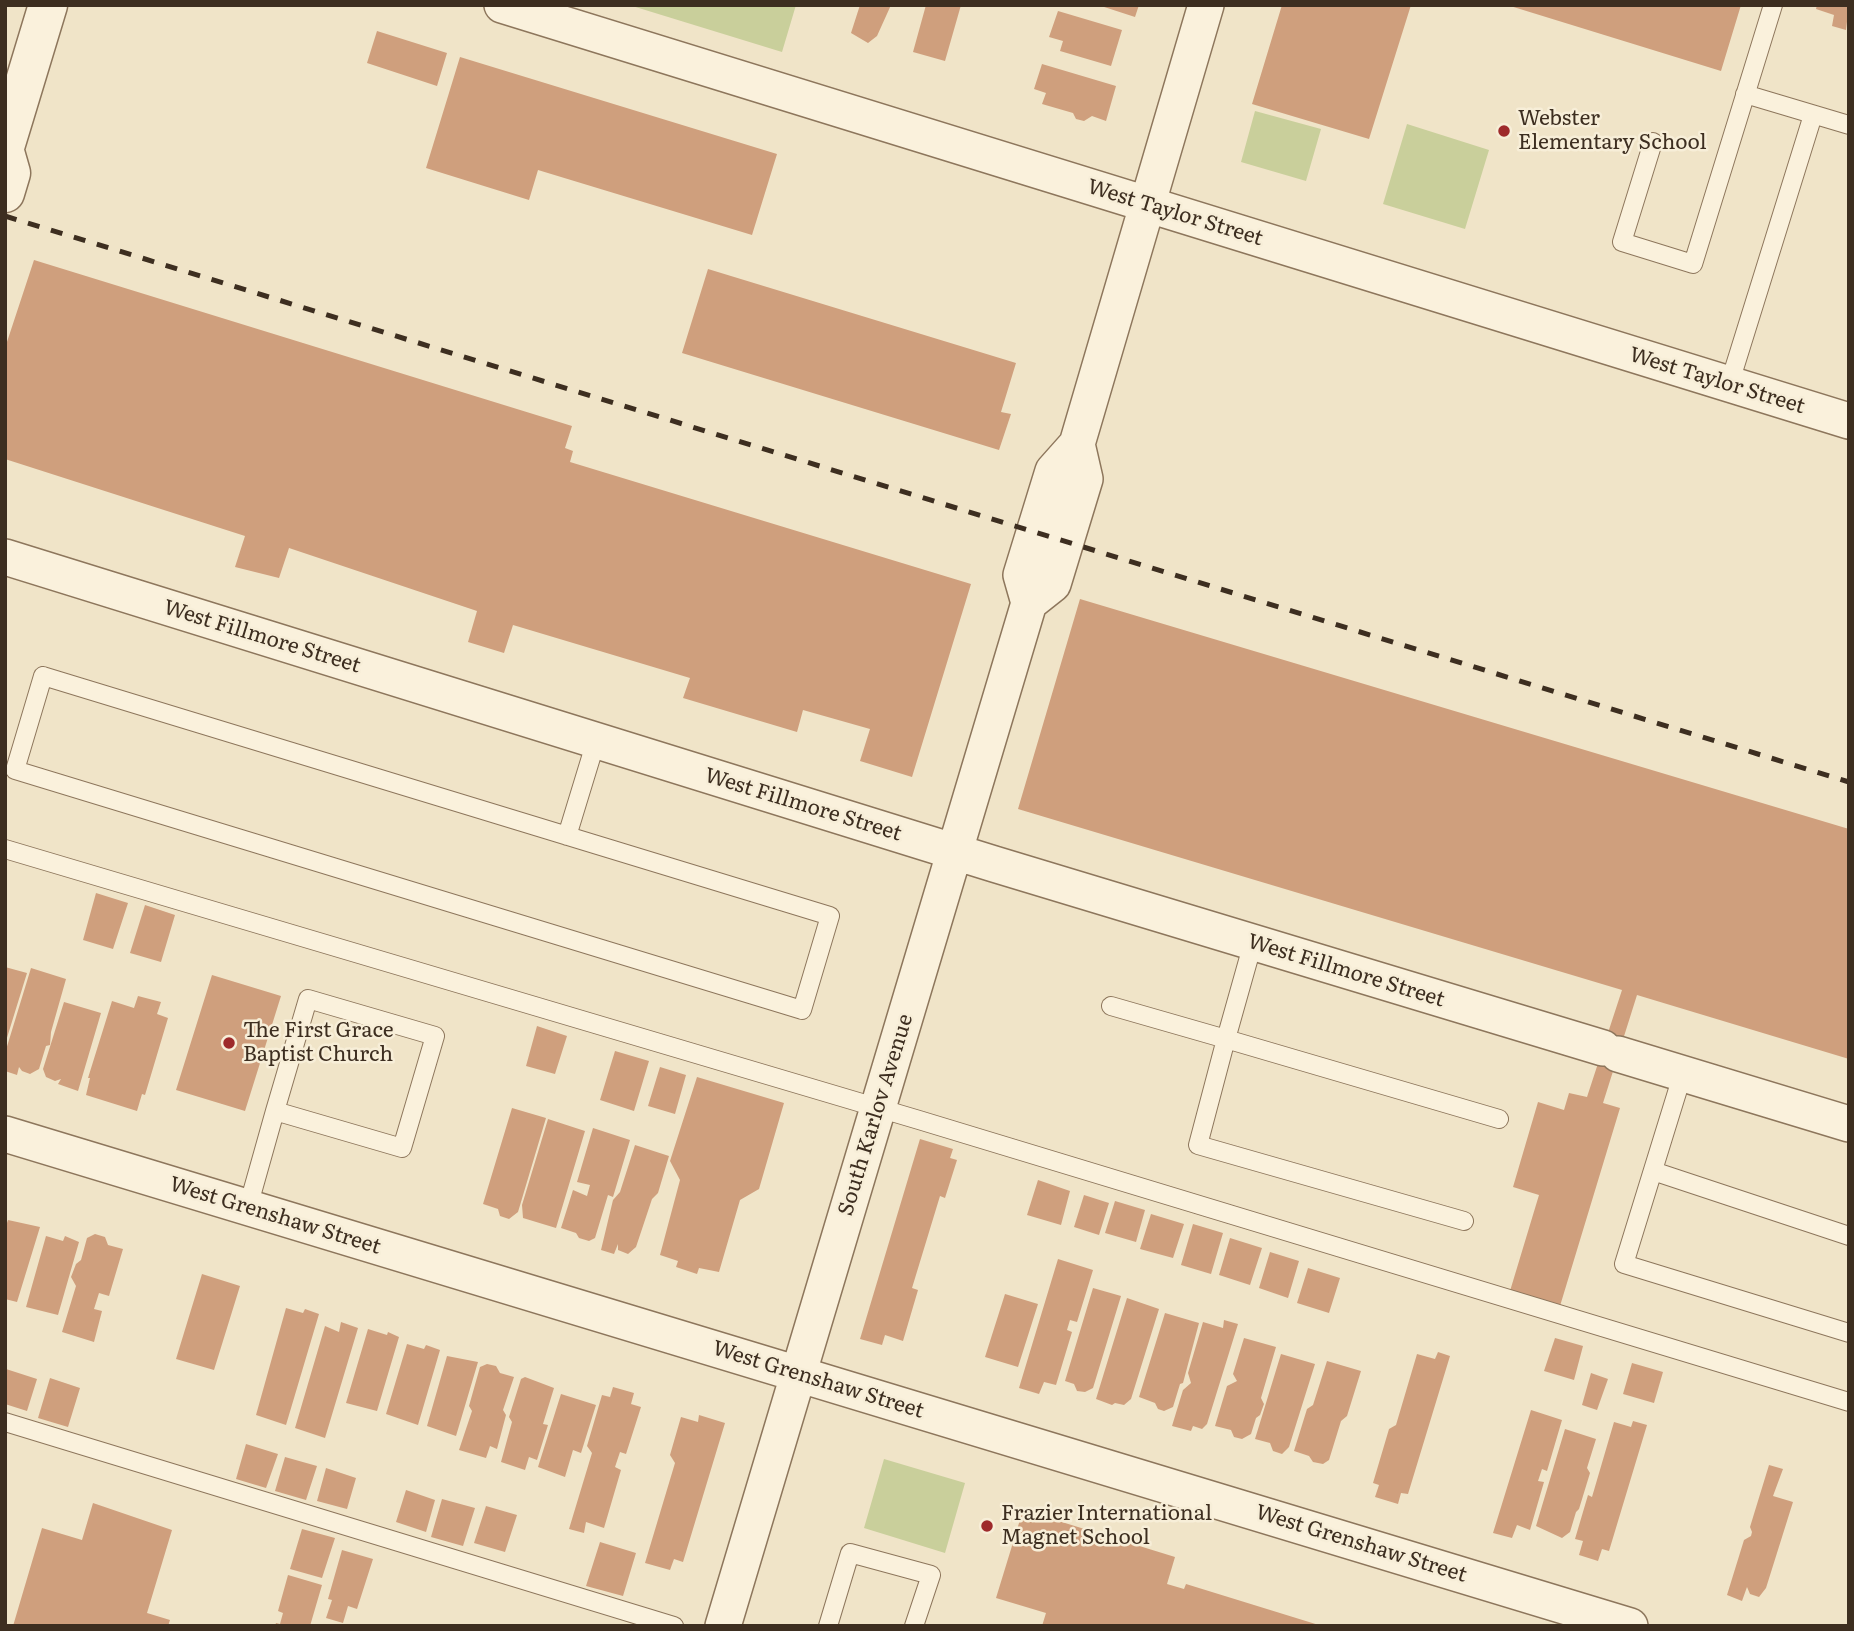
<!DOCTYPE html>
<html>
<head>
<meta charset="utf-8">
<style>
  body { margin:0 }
  #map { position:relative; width:1854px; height:1631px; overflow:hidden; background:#f0e4c8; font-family:Literata,serif }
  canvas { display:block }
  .frame { position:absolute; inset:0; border:7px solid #3d2e20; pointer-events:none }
</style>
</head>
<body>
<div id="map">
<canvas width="1854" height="1631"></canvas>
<div class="frame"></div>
</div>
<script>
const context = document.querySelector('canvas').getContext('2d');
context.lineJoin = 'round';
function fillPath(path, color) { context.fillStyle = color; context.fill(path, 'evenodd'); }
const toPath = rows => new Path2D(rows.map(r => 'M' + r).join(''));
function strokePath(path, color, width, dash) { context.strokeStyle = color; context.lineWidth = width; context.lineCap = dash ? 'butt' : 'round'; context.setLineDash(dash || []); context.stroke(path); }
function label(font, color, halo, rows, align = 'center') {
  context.font = font + ' Literata,serif'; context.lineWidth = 5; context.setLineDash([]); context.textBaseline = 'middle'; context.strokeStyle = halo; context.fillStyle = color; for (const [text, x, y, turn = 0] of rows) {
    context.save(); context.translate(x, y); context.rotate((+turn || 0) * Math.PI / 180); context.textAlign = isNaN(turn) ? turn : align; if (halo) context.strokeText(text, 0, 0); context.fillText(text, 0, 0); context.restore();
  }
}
fillPath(toPath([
  [629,5,796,5,782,52],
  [1255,111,1321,129,1306,181,1241,162],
  [1407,124,1489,150,1465,229,1383,204],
  [884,1459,965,1483,945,1553,864,1528]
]), '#c9cf9b');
fillPath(toPath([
  [860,5,891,5,877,36,868,43,851,33],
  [926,5,961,5,945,61,913,52],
  [1098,5,1139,5,1135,17],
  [1282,5,1411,5,1369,139,1252,104],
  [1507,5,1741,5,1721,71],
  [1817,5,1849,5,1846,30,1832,26,1834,15,1816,9],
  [1058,11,1122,30,1111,66,1060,51,1063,41,1049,37],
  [377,31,447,53,437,86,367,63],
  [460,57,777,154,752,235,538,170,529,200,426,168],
  [1042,64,1116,86,1106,121,1092,116,1084,121,1076,119,1073,113,1042,104,1046,93,1034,89],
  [34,260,572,426,565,448,573,451,570,462,971,584,912,777,860,761,870,729,803,710,797,732,683,698,690,678,513,625,504,653,468,642,477,611,289,548,279,578,235,567,245,536,5,459,5,348],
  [708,269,1016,363,1001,412,1011,414,999,450,682,353],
  [1080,599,1849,829,1849,1059,1637,995,1603,1103,1620,1108,1560,1306,1510,1291,1539,1195,1513,1187,1538,1102,1564,1110,1569,1093,1587,1097,1622,990,1018,809],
  [96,893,128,903,113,949,83,940],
  [145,905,175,915,161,962,130,953],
  [5,967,27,973,6,1041,5,1041],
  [31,968,66,979,51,1032,50,1045,46,1046,39,1069,30,1074,22,1071,19,1067,17,1075,5,1071,5,1053],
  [212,975,281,996,245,1111,176,1090],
  [138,996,161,1002,157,1014,168,1018,145,1095,142,1094,137,1111,86,1095,90,1078,88,1078,112,1001,134,1008],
  [64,1002,101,1013,78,1091,58,1084,61,1079,55,1081,46,1077,43,1069],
  [537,1026,567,1036,555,1074,526,1066],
  [615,1051,649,1061,634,1111,600,1100],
  [660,1067,686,1075,675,1114,648,1106],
  [697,1077,784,1103,759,1189,740,1200,719,1272,699,1268,697,1274,676,1267,678,1261,660,1255,680,1180,670,1161],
  [512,1108,546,1118,518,1212,509,1219,500,1216,498,1209,483,1204],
  [548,1119,585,1131,556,1228,523,1218,522,1205],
  [593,1128,630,1140,613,1197,608,1195,595,1238,589,1241,579,1238,576,1233,561,1228,573,1190,587,1196,590,1185,577,1182],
  [920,1139,953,1149,950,1158,957,1160,945,1198,940,1196,912,1288,918,1290,903,1341,885,1335,882,1345,860,1339],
  [635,1145,669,1156,658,1193,652,1199,636,1247,628,1254,618,1250,618,1244,614,1254,601,1250,613,1200,620,1192],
  [1038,1180,1070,1191,1061,1225,1027,1215],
  [1084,1195,1109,1203,1099,1235,1074,1227],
  [1115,1201,1145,1210,1136,1242,1105,1233],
  [1151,1214,1184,1224,1173,1258,1140,1249],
  [8,1220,40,1227,17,1302,5,1299,5,1229],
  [1193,1224,1223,1233,1211,1274,1181,1265],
  [95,1234,105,1237,108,1245,123,1249,109,1296,99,1293,94,1309,102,1311,94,1342,62,1332,76,1286,71,1277,76,1264,81,1260,87,1238],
  [46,1236,63,1241,65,1236,79,1242,58,1315,26,1307],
  [1230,1238,1262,1248,1250,1285,1219,1275],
  [1270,1252,1299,1261,1288,1298,1259,1288],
  [1058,1259,1093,1270,1077,1322,1070,1320,1067,1330,1072,1332,1056,1385,1044,1382,1039,1394,1019,1388],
  [1308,1268,1340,1278,1329,1313,1297,1303],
  [202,1274,240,1286,214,1370,176,1359],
  [1093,1288,1121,1296,1093,1388,1085,1392,1077,1391,1074,1384,1065,1381],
  [1005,1294,1038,1304,1018,1367,985,1357],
  [1127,1298,1159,1309,1131,1399,1124,1405,1115,1403,1112,1405,1096,1399],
  [286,1308,303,1313,305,1309,319,1314,286,1425,256,1415],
  [1165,1313,1199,1323,1183,1383,1180,1384,1173,1407,1164,1411,1158,1409,1155,1403,1139,1397],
  [1224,1320,1238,1324,1207,1424,1202,1429,1193,1426,1191,1431,1172,1426,1183,1390,1191,1383,1188,1373,1203,1322,1223,1328],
  [341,1322,358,1328,325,1438,295,1428,325,1326,339,1332],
  [368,1329,387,1335,388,1332,399,1337,377,1411,346,1403],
  [1244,1338,1276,1347,1261,1398,1264,1404,1260,1415,1256,1418,1251,1434,1242,1439,1234,1437,1231,1430,1215,1426,1227,1386,1237,1381,1233,1374],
  [1555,1338,1583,1346,1574,1380,1544,1371],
  [407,1344,424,1349,426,1345,440,1350,418,1425,386,1414],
  [1438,1352,1450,1356,1408,1494,1401,1493,1398,1504,1375,1497,1379,1485,1373,1483,1389,1429,1396,1425,1417,1354,1435,1359],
  [1281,1354,1315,1364,1289,1447,1282,1454,1273,1451,1270,1443,1255,1439],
  [447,1356,478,1362,456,1436,427,1426],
  [1327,1361,1361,1371,1347,1416,1341,1421,1329,1460,1323,1464,1313,1462,1309,1456,1294,1451,1307,1409,1313,1405],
  [1632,1363,1663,1372,1654,1403,1623,1394],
  [487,1364,496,1366,500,1373,514,1377,503,1410,506,1415,497,1449,490,1446,486,1458,459,1450,472,1411,469,1406,480,1367],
  [6,1369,37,1379,27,1411,5,1404],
  [1591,1373,1608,1379,1597,1410,1582,1405],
  [525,1377,554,1388,543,1424,548,1425,537,1460,529,1457,525,1470,501,1462,512,1422,509,1417,521,1379],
  [50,1378,80,1388,68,1427,38,1418],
  [613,1387,634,1393,631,1404,641,1407,626,1454,620,1452,615,1467,621,1470,604,1528,586,1522,584,1533,569,1529,592,1453,587,1446,602,1395,610,1397],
  [561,1394,596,1405,581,1453,573,1450,565,1477,538,1467],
  [1531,1410,1562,1420,1547,1471,1542,1469,1538,1481,1544,1482,1530,1530,1517,1525,1512,1538,1493,1533],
  [699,1415,725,1423,683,1562,674,1559,670,1570,645,1563,675,1463,670,1455,681,1417,698,1422],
  [1633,1421,1647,1425,1609,1551,1602,1549,1598,1561,1579,1555,1583,1541,1575,1539,1588,1495,1592,1497,1614,1422,1631,1427],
  [1565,1429,1596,1439,1587,1468,1590,1473,1579,1509,1576,1512,1570,1532,1562,1538,1536,1526],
  [246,1444,278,1454,266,1488,236,1479],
  [285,1457,317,1466,306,1500,275,1491],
  [1769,1465,1783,1469,1773,1496,1793,1502,1766,1588,1759,1597,1750,1594,1747,1587,1742,1601,1727,1595,1744,1540,1751,1536,1752,1532,1750,1527],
  [326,1468,356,1478,347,1509,317,1501],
  [406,1490,435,1500,426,1532,396,1522],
  [442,1499,475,1508,463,1546,431,1537],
  [93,1503,172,1530,147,1613,170,1620,168,1626,13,1626,42,1528,82,1540],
  [486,1506,517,1515,505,1552,474,1543],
  [1023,1510,1175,1557,1167,1584,1184,1589,1186,1584,1322,1626,1042,1626,1046,1613,996,1598],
  [302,1529,335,1538,322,1578,290,1569],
  [600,1542,636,1553,623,1596,586,1586],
  [342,1550,373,1559,357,1609,348,1606,343,1623,326,1618,332,1600,328,1599],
  [288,1575,322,1585,310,1626,275,1626,276,1623,280,1624,283,1613,278,1611]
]), '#cf9f7d');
const service = toPath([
  [1745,94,1849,125],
  [1653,142,1622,242,1693,264,1773,5],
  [1729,385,1813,115],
  [43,676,830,916,802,1010,15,770,43,676],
  [567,836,596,741],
  [5,849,919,1120,1849,1402],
  [1253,943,1226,1039,1499,1119],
  [1111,1006,1226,1039,1198,1145,1464,1221],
  [1683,1073,1624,1264,1849,1333],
  [1653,1171,1849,1236],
  [248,1207,275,1111,308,999,435,1036,402,1148,275,1111],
  [5,1422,674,1626],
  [828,1626,850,1553,931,1575,914,1626]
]);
const minor = toPath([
  [502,5,1849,421],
  [5,557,994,864,1603,1048],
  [1029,603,1053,584,1085,479,1077,444],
  [1618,1054,1849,1124],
  [5,1134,1630,1626],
  [723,1626,1029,603,1021,575,1053,471,1077,444,1206,5]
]);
const tertiary = toPath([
  [5,147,48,5],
  [5,152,11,173,5,193]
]);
strokePath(service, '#8d765c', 20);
strokePath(minor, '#8d765c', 38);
strokePath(tertiary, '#8d765c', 41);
strokePath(service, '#faf1dc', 18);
strokePath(minor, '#faf1dc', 35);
strokePath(tertiary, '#faf1dc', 38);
strokePath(toPath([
  [5,216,1849,782]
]), '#3d2e20', 5, [12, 12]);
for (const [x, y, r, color] of [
  [1504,131,7,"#9e2a2b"],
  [229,1043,7,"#9e2a2b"],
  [987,1526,7,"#9e2a2b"]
]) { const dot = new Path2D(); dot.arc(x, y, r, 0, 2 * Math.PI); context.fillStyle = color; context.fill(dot); strokePath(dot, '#f7eed8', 2.5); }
label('21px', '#3d2e20', '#f7eed8', [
  ["Webster",1518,119],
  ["Elementary School",1518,143],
  ["The First Grace",243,1031],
  ["Baptist Church",243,1055],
  ["Frazier International",1001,1514],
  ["Magnet School",1001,1538]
], 'left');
label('21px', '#3d2e20', '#f7eed8', [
  ["West Taylor Street",1175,213,17],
  ["West Taylor Street",1717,381,17],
  ["West Fillmore Street",262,637,17],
  ["West Fillmore Street",803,805,17],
  ["West Fillmore Street",1346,971,17],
  ["South Karlov Avenue",876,1115,-73],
  ["West Grenshaw Street",275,1216,17],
  ["West Grenshaw Street",818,1380,17],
  ["West Grenshaw Street",1361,1544,17]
]);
</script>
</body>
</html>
